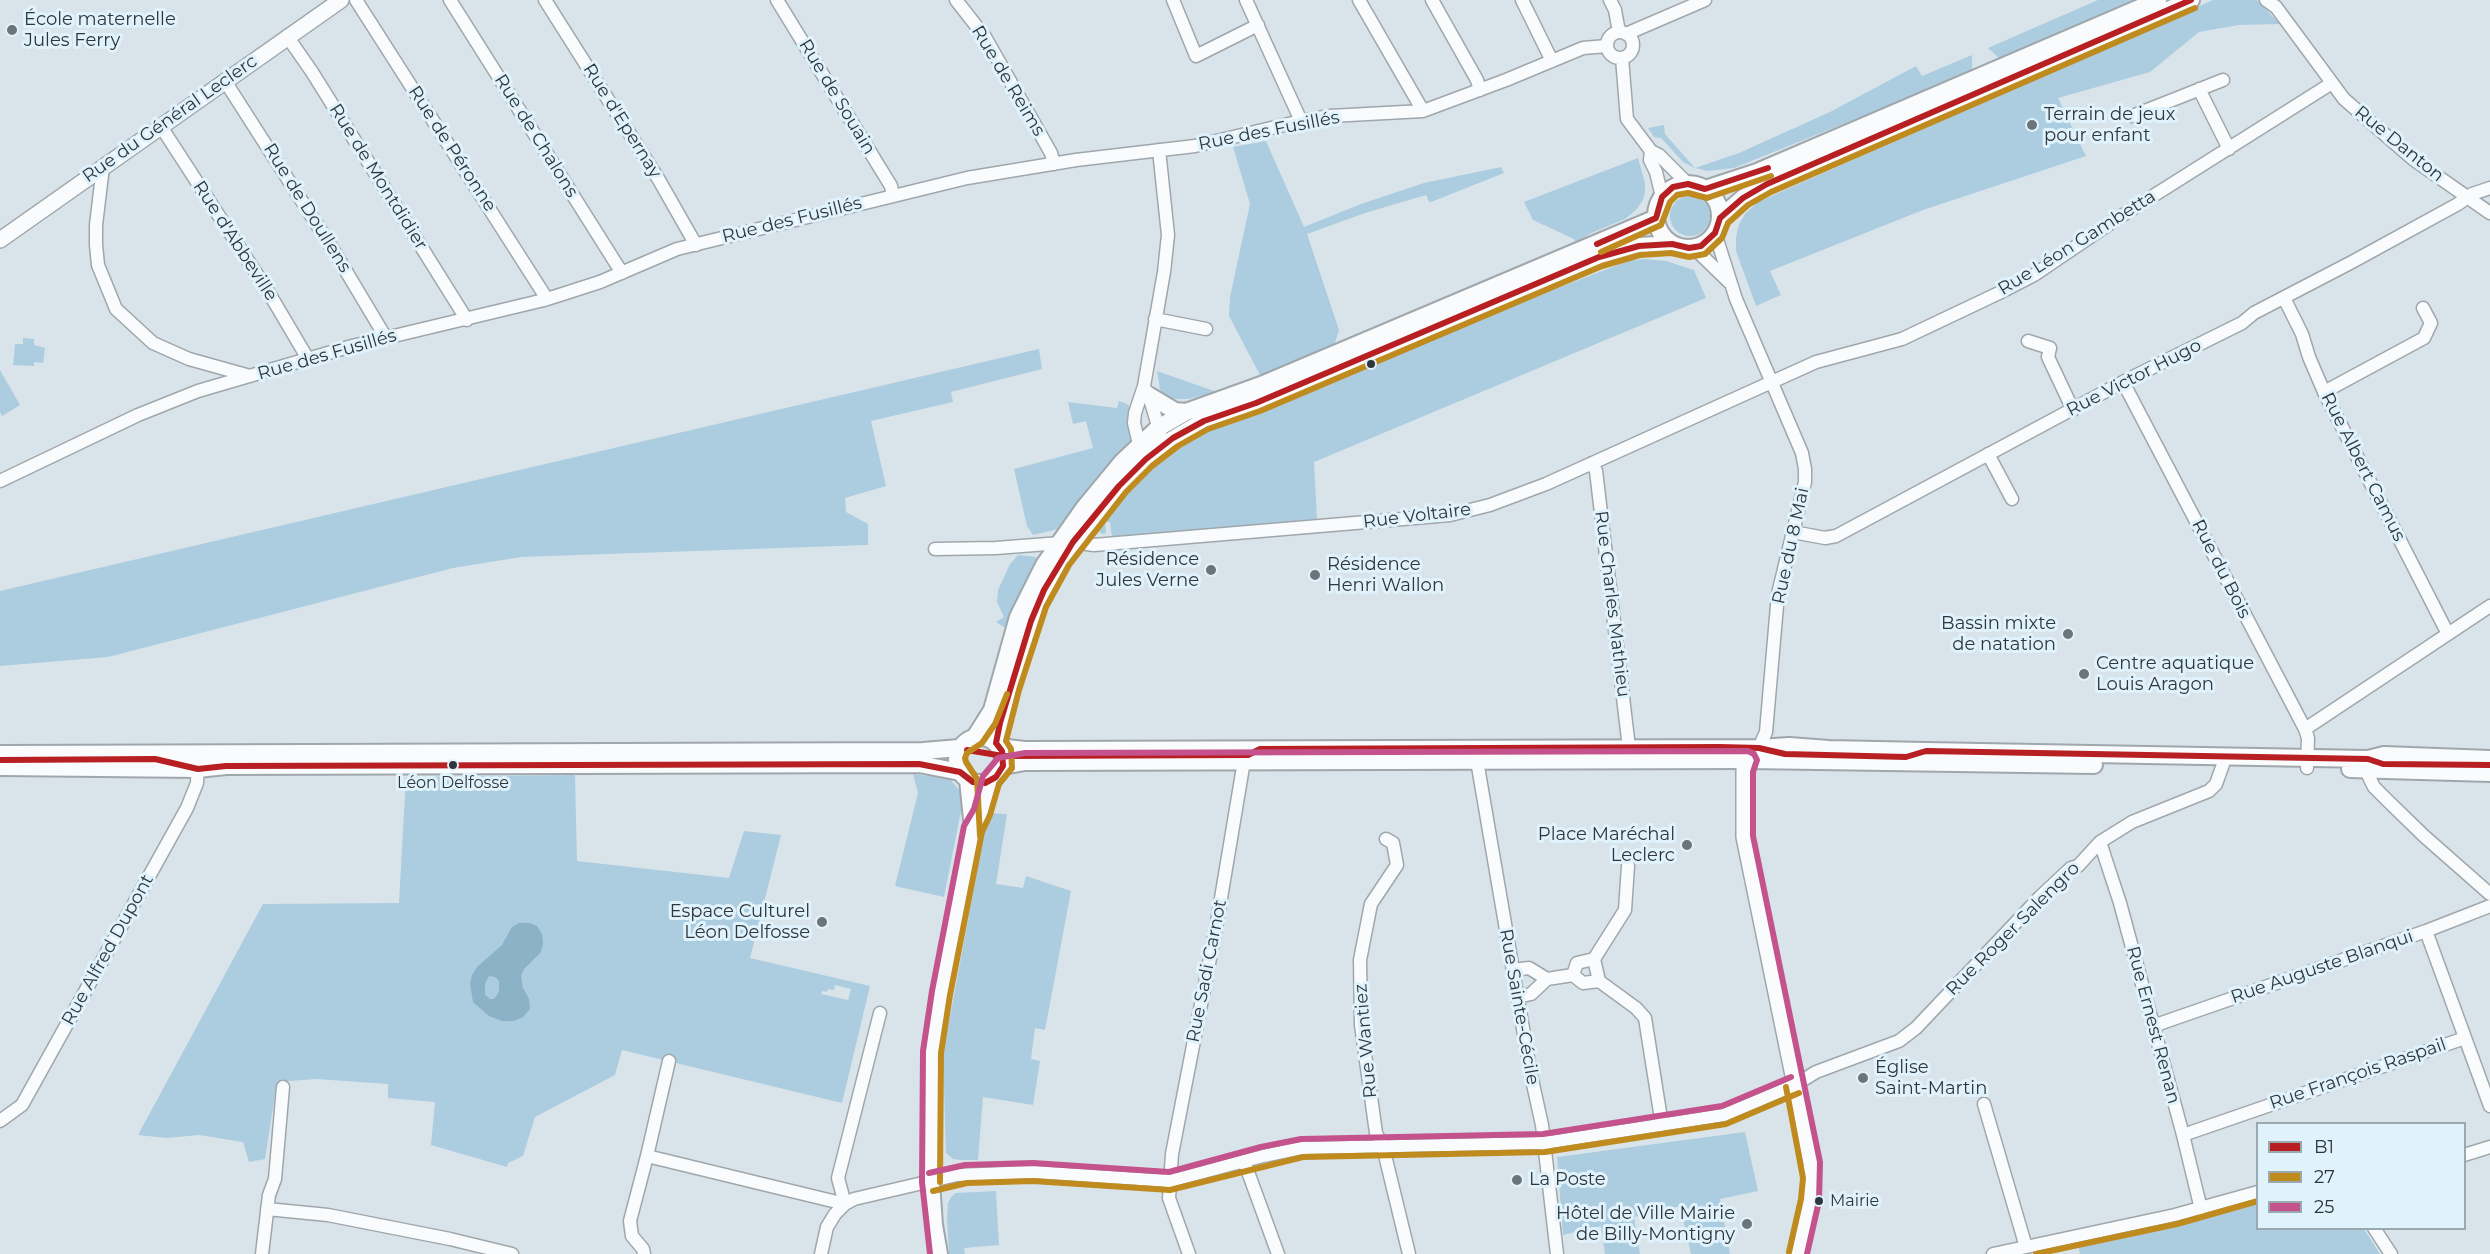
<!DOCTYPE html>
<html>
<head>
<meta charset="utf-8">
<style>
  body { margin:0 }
  #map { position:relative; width:2490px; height:1254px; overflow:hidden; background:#d9e4ea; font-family:Montserrat,sans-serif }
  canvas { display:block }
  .legend { position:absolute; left:2256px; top:1122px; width:210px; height:108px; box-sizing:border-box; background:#e0f3fd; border:2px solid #9aa8af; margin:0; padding:8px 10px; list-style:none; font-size:18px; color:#30373b }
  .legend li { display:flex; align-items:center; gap:12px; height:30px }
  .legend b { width:30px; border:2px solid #9aa8af }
</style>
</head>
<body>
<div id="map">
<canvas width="2490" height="1254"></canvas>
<ul class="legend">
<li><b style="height:8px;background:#b71f22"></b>B1</li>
<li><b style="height:8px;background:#bf8b1e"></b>27</li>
<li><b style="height:8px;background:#c4538d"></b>25</li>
</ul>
</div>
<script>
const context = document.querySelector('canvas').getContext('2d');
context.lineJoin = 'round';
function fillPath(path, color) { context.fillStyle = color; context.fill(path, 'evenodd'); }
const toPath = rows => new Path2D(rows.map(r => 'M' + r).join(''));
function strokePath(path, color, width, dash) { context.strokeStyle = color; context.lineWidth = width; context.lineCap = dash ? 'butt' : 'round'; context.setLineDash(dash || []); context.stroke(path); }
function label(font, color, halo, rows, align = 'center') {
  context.font = font + ' Montserrat,sans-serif'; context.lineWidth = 6; context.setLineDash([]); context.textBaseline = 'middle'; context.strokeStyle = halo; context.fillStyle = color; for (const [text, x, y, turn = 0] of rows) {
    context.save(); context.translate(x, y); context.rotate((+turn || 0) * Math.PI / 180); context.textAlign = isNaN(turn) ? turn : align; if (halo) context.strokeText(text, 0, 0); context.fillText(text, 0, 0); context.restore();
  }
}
fillPath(toPath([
  [2098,0,2139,0,2001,60,1988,48],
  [2213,0,2257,0,2280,24,2239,25,2199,32,2150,72,2058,98,2086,156,1923,210,1770,271,1781,295,1756,306,1736,251,1736,237,1739,224,1745,214,1758,202],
  [1972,55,1972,72,1734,168,1708,171,1695,168,1683,162,1661,138,1654,137,1648,128,1664,125,1665,134,1695,168,1739,153,1830,112,1916,66,1922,76],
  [1266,141,1304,227,1361,204,1424,183,1501,167,1504,173,1431,202,1429,202,1426,195,1365,213,1307,234,1339,330,1334,346,1261,377,1229,316,1230,297,1250,204,1233,147],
  [1638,158,1645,183,1645,192,1643,200,1636,210,1625,219,1591,233,1576,243,1574,239,1533,220,1524,202],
  '1670 216a20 20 0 1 1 40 0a20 20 0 1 1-40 0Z',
  [1644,259,1666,261,1694,270,1706,298,1314,462,1317,519,1112,538,1110,522,1105,522,1106,533,1102,534,1098,530,1098,522,1147,467,1181,442,1204,431,1275,407,1416,343,1544,290,1550,291,1628,261],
  [23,338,34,339,34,345,45,348,43,363,34,362,34,366,13,365,15,344,23,344],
  [1039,349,1042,369,951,392,953,402,871,421,886,486,845,498,846,512,868,524,868,545,521,557,453,568,108,657,0,666,0,591],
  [0,370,20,405,2,416,0,412],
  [1157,371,1217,392,1189,399,1173,399,1165,395,1160,390],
  [1119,401,1127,404,1132,410,1133,439,1131,445,1067,524,1058,529,1033,535,1027,526,1014,469,1093,448,1086,421,1073,424,1068,402,1117,408],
  [1018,555,1037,557,1017,600,1008,626,1004,627,996,622,1004,617,997,602,998,590,1010,564],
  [913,774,950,779,964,796,944,897,895,886,918,793],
  [575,775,577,861,729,878,744,831,781,835,750,958,870,986,842,1103,622,1050,615,1075,535,1117,523,1156,508,1163,507,1167,431,1145,435,1102,388,1098,388,1084,316,1079,277,1082,265,1159,249,1162,243,1142,199,1135,167,1138,138,1135,263,904,399,903,406,777],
  [835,985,851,989,848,1000,821,994,822,991,827,992,828,989,834,990],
  [988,813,1007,814,996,884,1023,888,1026,876,1071,891,1045,1030,1035,1028,1031,1059,1040,1061,1033,1105,983,1097,978,1160,960,1160,953,1159,946,1153,943,1054],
  [1745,1132,1758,1191,1720,1199,1730,1254,1691,1254,1680,1206,1634,1217,1640,1254,1605,1254,1601,1226,1563,1235,1557,1157],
  [996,1191,999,1245,964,1248,965,1254,949,1254,947,1218,948,1203,951,1197,956,1193],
  [2257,1201,2258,1228,2364,1229,2380,1254,2080,1254,2078,1244,2195,1219]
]), '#accddf');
fillPath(toPath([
  [519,923,530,923,537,926,542,934,543,943,541,952,524,969,521,976,523,988,529,999,530,1009,523,1017,514,1021,502,1021,489,1016,473,1002,470,984,472,975,477,967,502,945,512,927],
  [489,976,495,977,499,981,499,992,494,999,490,999,485,995,485,984]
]), '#8bb2c7');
const minor = toPath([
  [356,0,547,299],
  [450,0,622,273],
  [545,0,659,180,696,245],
  [777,0,891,186,893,196],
  [956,0,985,37,1051,153,1054,164],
  [1173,0,1196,56,1258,25],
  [1246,0,1301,121],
  [1359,0,1423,111],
  [1432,0,1477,80,1480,90],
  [1522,0,1552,61],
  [1610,0,1615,10,1619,32],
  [2266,0,2276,7,2344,99,2413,159,2490,213],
  '1607 45a13 13 0 1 1 26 0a13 13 0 1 1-26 0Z',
  [1626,34,1705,0],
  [287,36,312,72,467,320],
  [1622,58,1627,119,1651,151,1659,155,1688,184],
  [225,81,337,256,386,338],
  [2199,89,2229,149],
  [2132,116,2223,80],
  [160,125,269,293,308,359],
  [1651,151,1650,160,1656,172,1662,197],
  [103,167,96,225,96,245,98,265,116,309,153,343,189,359,250,376],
  [1715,233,1736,299,1802,453,1805,469,1805,482,1778,594,1766,732,1759,748],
  [1694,248,1729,282],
  [2284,298,2302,334,2309,357,2324,392,2448,634],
  [1155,319,1206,329],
  [2028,341,2050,348,2048,357,2073,410],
  [2123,382,2305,729,2308,738,2307,768],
  [1148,392,1160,433],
  [2324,392,2424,338,2431,323,2423,308],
  [1139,444,1134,423,1135,413,1144,386,1164,272,1168,235,1159,150],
  [1988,454,2012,499],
  [1592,463,1596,471,1630,756],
  [0,481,138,415,198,391,352,346,544,300,600,282,677,249,967,178,1076,160,1195,146,1301,121,1330,116,1423,111,1506,80,1583,48,1607,46],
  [1793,532,1825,538,1836,536,2123,382,2242,323,2254,313,2352,262,2458,204,2472,194,2490,188],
  [935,549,996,548,1073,542,1094,545,1450,515,1490,505,1546,484,1816,362,1902,339,1999,293,2034,275,2115,220,2332,83],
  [2305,729,2490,606],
  [1476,755,1531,1075,1542,1125,1557,1254],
  [2368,763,2369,777,2374,787,2387,800,2424,836,2490,894],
  [1386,839,1393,843,1397,865,1371,904,1360,960,1361,1025,1376,1133,1383,1147,1409,1254],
  [2100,842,2120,903,2183,1135,2201,1209],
  [2426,931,2490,1106],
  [1594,959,1625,910,1628,866],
  [1513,970,1529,968,1547,979,1531,994,1517,997],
  [1573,975,1583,983,1599,981,1636,1008,1645,1018,1662,1125],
  [1573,975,1577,963,1594,959,1599,981],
  [1547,979,1573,975],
  [2153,1026,2426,931,2490,906],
  [1984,1104,2026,1247],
  [0,1121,22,1105,187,808,197,783,198,761],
  [2183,1135,2465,1038],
  [2464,1155,2490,1147],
  [647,1156,845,1204],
  [1244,1161,1278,1254],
  [845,1204,838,1178,880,1013],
  [267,1209,328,1215,450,1239,512,1254],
  [2374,1228,2391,1254],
  [262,1254,269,1195,275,1179,283,1087],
  [644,1254,643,1249,632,1236,630,1221,647,1156,669,1061],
  [821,1254,827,1227,835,1214,845,1204,854,1199,957,1175,1033,1172,1170,1181,1263,1156,1302,1148,1544,1143,1724,1115,1795,1085,1816,1072,1899,1041,1916,1028,2040,897,2071,868,2078,866,2100,842,2132,822,2209,791,2216,784,2226,756],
  [1189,1254,1169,1198,1172,1154,1217,922,1244,761],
  [1993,1254,2175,1215,2258,1192]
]);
const tertiary = toPath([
  [0,240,341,0],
  [1755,752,1744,770,1744,837,1811,1163,1810,1200,1798,1254]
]);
const secondary = toPath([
  '1656 216a32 32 0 1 1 64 0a32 32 0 1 1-64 0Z',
  [1705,189,1757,172,2158,0],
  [1720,218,1743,198,1767,184,2191,0],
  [1150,396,1175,411,1186,412],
  '957 760a23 23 0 1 1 46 0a23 23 0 1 1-46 0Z',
  [975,737,992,710,1018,617,1044,565,1084,508,1122,462,1158,428,1186,412,1261,385,1656,218],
  [996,743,1010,687,1031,621,1044,590,1073,542,1095,515,1119,486,1163,445,1204,421,1256,403,1599,257,1639,246,1672,244],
  [999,747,1024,750,1759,748,1789,746,1829,749,1926,751,2368,759,2384,755,2490,759],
  [0,754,923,751,959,748],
  [1003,766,1025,762,1748,760,2094,765],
  [0,767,198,769,226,766,919,764,960,772],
  [2350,769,2490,773],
  [973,828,982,812,991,780],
  [939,1254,934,1225,931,1182,930,1127,932,1052,941,993,973,829,968,780]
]);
strokePath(minor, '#9fa7ac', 15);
strokePath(tertiary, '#9fa7ac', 18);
strokePath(secondary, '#9fa7ac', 20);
strokePath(minor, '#f9fbfc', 12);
strokePath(tertiary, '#f9fbfc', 15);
strokePath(secondary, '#f9fbfc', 16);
strokePath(toPath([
  [1597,244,1656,218,1662,197,1673,187,1688,184,1705,189,1768,168],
  [967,750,1003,756,1248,755,1260,749,1719,747,1759,748,1785,754,1906,757,1926,751,2368,759,2383,764,2490,765],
  [0,760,155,759,198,769,226,766,919,764,960,772,973,782,985,783,996,777,1003,766,1002,751,996,743,1000,723,1031,621,1044,590,1073,542,1119,486,1146,459,1173,438,1204,421,1256,403,1599,257,1639,246,1672,244,1689,248,1701,246,1715,233,1720,218,1743,198,1767,184,2191,0]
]), '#b71f22', 6);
strokePath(toPath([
  [1601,252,1661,225,1670,202,1677,195,1688,193,1707,198,1771,176],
  [980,836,977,779,966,762,965,758,967,753,982,743,995,724,1007,694],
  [1786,1087,1803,1178,1801,1199,1789,1252],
  [940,1182,941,1053,950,995,982,832,990,815,999,784,1012,768,1011,749,1006,741,1019,690,1046,607,1069,565,1126,492,1152,466,1178,446,1208,429,1260,411,1602,266,1640,255,1671,253,1689,257,1705,254,1722,238,1728,223,1748,205,1771,192,2195,8],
  [933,1191,967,1183,1033,1181,1170,1190,1303,1157,1545,1152,1726,1124,1799,1093],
  [2036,1254,2177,1224,2258,1201]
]), '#bf8b1e', 6);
strokePath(toPath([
  [929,1173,965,1165,1033,1163,1169,1172,1261,1147,1301,1139,1543,1134,1722,1106,1791,1077],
  [930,1254,922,1182,923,1051,932,991,964,826,974,809,983,776,998,758,1025,753,1748,751,1754,754,1757,760,1753,772,1753,836,1820,1162,1819,1201,1807,1254]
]), '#c4538d', 6);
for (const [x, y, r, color] of [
  [12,30,6,"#6b7478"],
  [2032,125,6,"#6b7478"],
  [1371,364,5,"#30373b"],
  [1211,570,6,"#6b7478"],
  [1315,575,6,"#6b7478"],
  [2068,634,6,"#6b7478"],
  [2084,674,6,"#6b7478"],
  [453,765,5,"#30373b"],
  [1687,845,6,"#6b7478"],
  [822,922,6,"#6b7478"],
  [1863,1078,6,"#6b7478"],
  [1517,1180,6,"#6b7478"],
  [1819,1201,5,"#30373b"],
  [1747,1224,6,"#6b7478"]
]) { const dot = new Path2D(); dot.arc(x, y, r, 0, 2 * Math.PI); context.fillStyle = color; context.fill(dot); strokePath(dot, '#e0f3fd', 2); }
label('16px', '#30373b', '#e0f3fd', [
  ["Léon Delfosse",453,783],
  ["Mairie",1830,1201,"left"]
]);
label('18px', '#30373b', '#e0f3fd', [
  ["École maternelle",24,20],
  ["Jules Ferry",24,41],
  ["Terrain de jeux",2044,115],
  ["pour enfant",2044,136],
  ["Résidence",1199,560,"right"],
  ["Jules Verne",1199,581,"right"],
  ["Résidence",1327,565],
  ["Henri Wallon",1327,586],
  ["Bassin mixte",2056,624,"right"],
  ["de natation",2056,645,"right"],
  ["Centre aquatique",2096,664],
  ["Louis Aragon",2096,685],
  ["Place Maréchal",1675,835,"right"],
  ["Leclerc",1675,856,"right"],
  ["Espace Culturel",810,912,"right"],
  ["Léon Delfosse",810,933,"right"],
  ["Église",1875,1068],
  ["Saint-Martin",1875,1089],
  ["La Poste",1529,1180],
  ["Hôtel de Ville Mairie",1735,1214,"right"],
  ["de Billy-Montigny",1735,1235,"right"]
], 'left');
label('18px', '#30373b', '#e0f3fd', [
  ["Rue de Reims",1008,81,59],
  ["Rue de Souain",837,97,59],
  ["Rue du Général Leclerc",170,119,-35],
  ["Rue d'Epernay",622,121,58],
  ["Rue des Fusillés",1269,131,-11],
  ["Rue de Chalons",536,136,58],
  ["Rue Danton",2399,144,39],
  ["Rue de Péronne",452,149,57],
  ["Rue de Montdidier",378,177,58],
  ["Rue de Doullens",307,208,58],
  ["Rue des Fusillés",792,220,-14],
  ["Rue d'Abbeville",235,241,57],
  ["Rue Léon Gambetta",2077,243,-32],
  ["Rue des Fusillés",327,355,-16],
  ["Rue Victor Hugo",2134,378,-27],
  ["Rue Albert Camus",2363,467,63],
  ["Rue Voltaire",1417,516,-7],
  ["Rue du 8 Mai",1791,546,-78],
  ["Rue du Bois",2221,569,63],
  ["Rue Charles Mathieu",1612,604,83],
  ["Rue Roger Salengro",2013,929,-45],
  ["Rue Alfred Dupont",108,950,-61],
  ["Rue Auguste Blanqui",2322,967,-19],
  ["Rue Sadi Carnot",1207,971,-79],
  ["Rue Sainte-Cécile",1519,1007,80],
  ["Rue Ernest Renan",2153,1025,75],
  ["Rue Wantiez",1366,1041,-95],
  ["Rue François Raspail",2358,1074,-19]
]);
</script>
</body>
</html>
